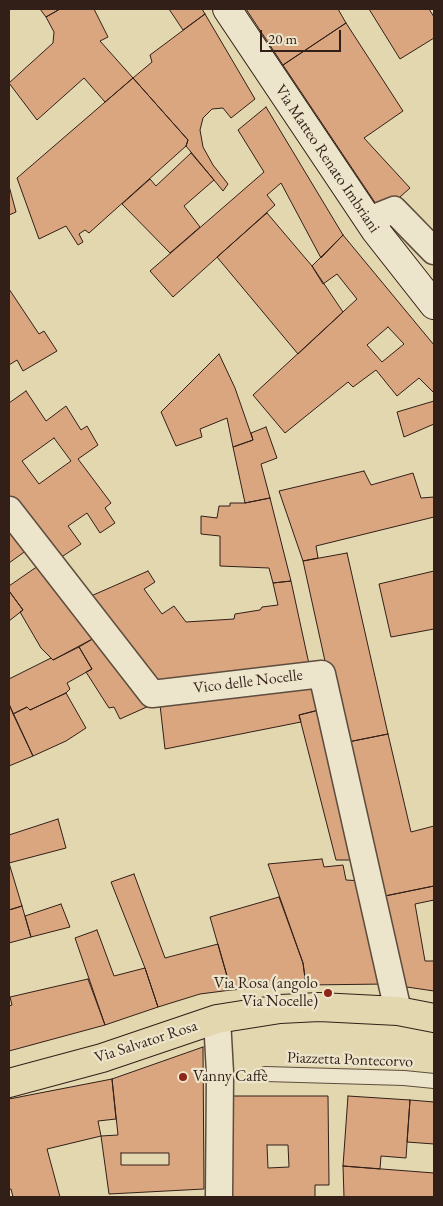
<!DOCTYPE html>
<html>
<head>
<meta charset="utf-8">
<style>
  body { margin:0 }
  #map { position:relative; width:443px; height:1206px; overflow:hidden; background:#e3d7af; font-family:"EB Garamond",serif }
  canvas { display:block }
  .frame { position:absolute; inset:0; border:10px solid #321f18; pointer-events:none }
  .scale { position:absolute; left:260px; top:30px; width:81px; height:22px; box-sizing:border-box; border:2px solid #321f18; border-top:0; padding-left:6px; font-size:15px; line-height:18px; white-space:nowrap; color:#321f18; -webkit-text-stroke:4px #ede5cb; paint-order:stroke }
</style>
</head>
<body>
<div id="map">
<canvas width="443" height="1206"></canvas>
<div class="frame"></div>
<div class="scale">20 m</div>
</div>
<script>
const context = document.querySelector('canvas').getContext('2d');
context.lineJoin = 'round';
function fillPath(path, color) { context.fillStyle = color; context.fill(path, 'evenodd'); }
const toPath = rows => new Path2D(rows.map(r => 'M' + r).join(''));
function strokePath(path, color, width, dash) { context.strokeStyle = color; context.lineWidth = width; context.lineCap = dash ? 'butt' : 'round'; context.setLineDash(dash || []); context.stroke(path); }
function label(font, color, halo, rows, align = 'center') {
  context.font = font + ' "EB Garamond",serif'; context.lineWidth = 4.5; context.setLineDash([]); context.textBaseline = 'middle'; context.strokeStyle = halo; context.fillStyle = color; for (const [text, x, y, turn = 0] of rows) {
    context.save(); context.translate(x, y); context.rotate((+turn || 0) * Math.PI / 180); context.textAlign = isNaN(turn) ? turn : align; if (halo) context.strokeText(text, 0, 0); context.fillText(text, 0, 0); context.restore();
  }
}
const building = toPath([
  [40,9,60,9,46,17,40,9],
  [60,9,94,9,108,37,100,41,133,78,105,102,84,78,37,120,9,83,53,43,54,32,46,17,60,9],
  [169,9,202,9,205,14,183,30,169,9],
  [246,9,338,9,346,23,283,65,246,9],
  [369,9,429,9,434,17,434,38,400,59,369,9],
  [205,14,255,99,231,118,223,108,212,109,203,118,200,130,203,147,213,165,228,184,223,191,186,146,188,140,133,78,152,62,150,55,205,14],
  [346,23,403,111,364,138,410,188,382,213,283,65,346,23],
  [133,78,188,140,186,146,89,233,85,230,79,234,83,242,78,245,66,226,39,239,17,178,133,78],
  [266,107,343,235,321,258,281,183,267,195,275,205,173,297,150,271,264,172,238,130,266,107],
  [191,153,214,180,184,206,200,227,170,253,122,204,150,179,156,186,191,153],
  [9,186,16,212,9,215,9,186],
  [267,213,312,266,343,312,298,354,217,257,267,213],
  [343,235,434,345,434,393,419,378,397,396,376,370,353,387,348,382,285,433,253,395,357,299,337,274,323,284,312,266,343,235],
  [388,327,404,344,382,362,367,345,388,327],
  [9,289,39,334,44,331,57,351,23,371,17,360,9,365,9,289],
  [219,354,235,388,253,440,233,447,227,418,200,429,202,437,176,446,161,412,219,354],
  [26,391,46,421,66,406,81,430,87,426,98,445,78,459,111,503,105,508,115,523,100,533,87,513,68,526,81,544,60,558,9,496,9,403,26,391],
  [54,438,71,461,39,484,22,461,54,438],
  [434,401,434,424,404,437,397,412,434,401],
  [266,427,277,458,261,464,270,498,245,503,233,447,253,440,251,433,266,427],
  [364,471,371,485,413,473,421,498,434,497,434,517,316,546,318,558,303,561,279,491,364,471],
  [270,498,291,581,273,583,269,568,220,566,220,536,201,534,201,516,217,518,219,506,230,506,230,503,245,503,270,498],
  [9,528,27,550,9,563,9,528],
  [347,553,388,734,343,743,303,561,347,553],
  [38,566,96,637,53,660,41,648,20,612,23,610,9,591,9,586,38,566],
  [148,571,155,582,144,589,162,614,174,606,186,622,234,619,235,614,260,610,262,607,278,605,273,583,291,581,309,664,155,681,91,596,148,571],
  [434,571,434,629,391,637,379,584,434,571],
  [9,591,23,610,9,621,9,591],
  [96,637,149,706,120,719,114,707,109,708,86,672,92,669,79,647,96,637],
  [79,647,92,669,67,683,70,689,66,693,30,710,27,707,13,714,9,704,9,679,51,658,53,660,79,647],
  [318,683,323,709,299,715,301,722,165,749,160,705,318,683],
  [66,693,86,728,66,741,33,756,13,714,27,707,30,710,66,693],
  [9,704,33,756,9,766,9,704],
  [323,709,357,860,336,860,299,715,323,709],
  [388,734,411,832,434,826,434,886,380,897,343,743,388,734],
  [58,819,66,848,9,863,9,835,58,819],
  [322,859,324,867,343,865,346,880,362,881,386,984,306,985,303,963,268,864,322,859],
  [9,863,22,906,9,910,9,863],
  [134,874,165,958,218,944,231,990,200,994,158,1007,145,968,111,882,134,874],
  [434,886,434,900,415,904,425,961,434,961,434,991,400,986,380,897,434,886],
  [279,897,303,963,306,985,231,990,210,917,279,897],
  [61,904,70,927,31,937,25,916,61,904],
  [22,906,31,937,9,943,9,910,22,906],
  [97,930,114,976,145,968,158,1007,105,1025,75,938,97,930],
  [88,979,105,1025,9,1051,9,1006,12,1005,10,997,88,979],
  [203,1047,204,1189,109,1194,101,1136,118,1135,112,1079,203,1047],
  [121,1153,169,1153,169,1165,121,1165,121,1153],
  [112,1079,116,1119,98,1121,101,1136,47,1149,60,1197,13,1197,11,1189,9,1189,9,1099,112,1079],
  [231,1096,328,1096,329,1185,315,1185,315,1197,232,1197,231,1096],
  [267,1145,288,1145,289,1167,268,1168,267,1145],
  [348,1096,410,1100,406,1158,381,1156,380,1169,343,1166,348,1096],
  [410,1100,434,1102,434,1144,407,1142,410,1100],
  [343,1166,434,1173,434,1197,344,1197,343,1166]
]);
fillPath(building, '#daa680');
strokePath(building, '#321f18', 1);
const service = toPath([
  [265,1074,404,1078,434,1081]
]);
const minor = toPath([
  [375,230,379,216,394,210,434,251],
  [9,510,152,694,322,674,398,1011],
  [217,1019,220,1073,219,1197]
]);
const secondary = toPath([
  [227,9,375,230,434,305]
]);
const primary = toPath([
  [9,1083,102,1058,217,1019,280,1009,319,1007,398,1011,434,1018]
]);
strokePath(service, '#5e4d3e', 16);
strokePath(minor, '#5e4d3e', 29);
strokePath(secondary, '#321f18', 30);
strokePath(primary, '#321f18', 30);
strokePath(service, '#ede5cb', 14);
strokePath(minor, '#ede5cb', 26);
strokePath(secondary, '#ede5cb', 28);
strokePath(primary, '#e3d7af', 28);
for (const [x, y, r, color] of [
  [328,993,5,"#8f2418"],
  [183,1077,5,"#8f2418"]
]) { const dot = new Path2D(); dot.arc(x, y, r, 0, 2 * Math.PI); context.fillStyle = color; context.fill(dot); strokePath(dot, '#ede5cb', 2); }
label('16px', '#321f18', '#ede5cb', [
  ["Via Matteo Renato Imbriani",327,159,56],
  ["Vico delle Nocelle",248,682,-7],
  ["Via Salvator Rosa",146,1042,-18],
  ["Piazzetta Pontecorvo",350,1060,2]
]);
label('16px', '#321f18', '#ede5cb', [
  ["Via Rosa (angolo",318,984],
  ["Via Nocelle)",318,1002],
  ["Vanny Caffè",193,1077,"left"]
], 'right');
</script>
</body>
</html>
